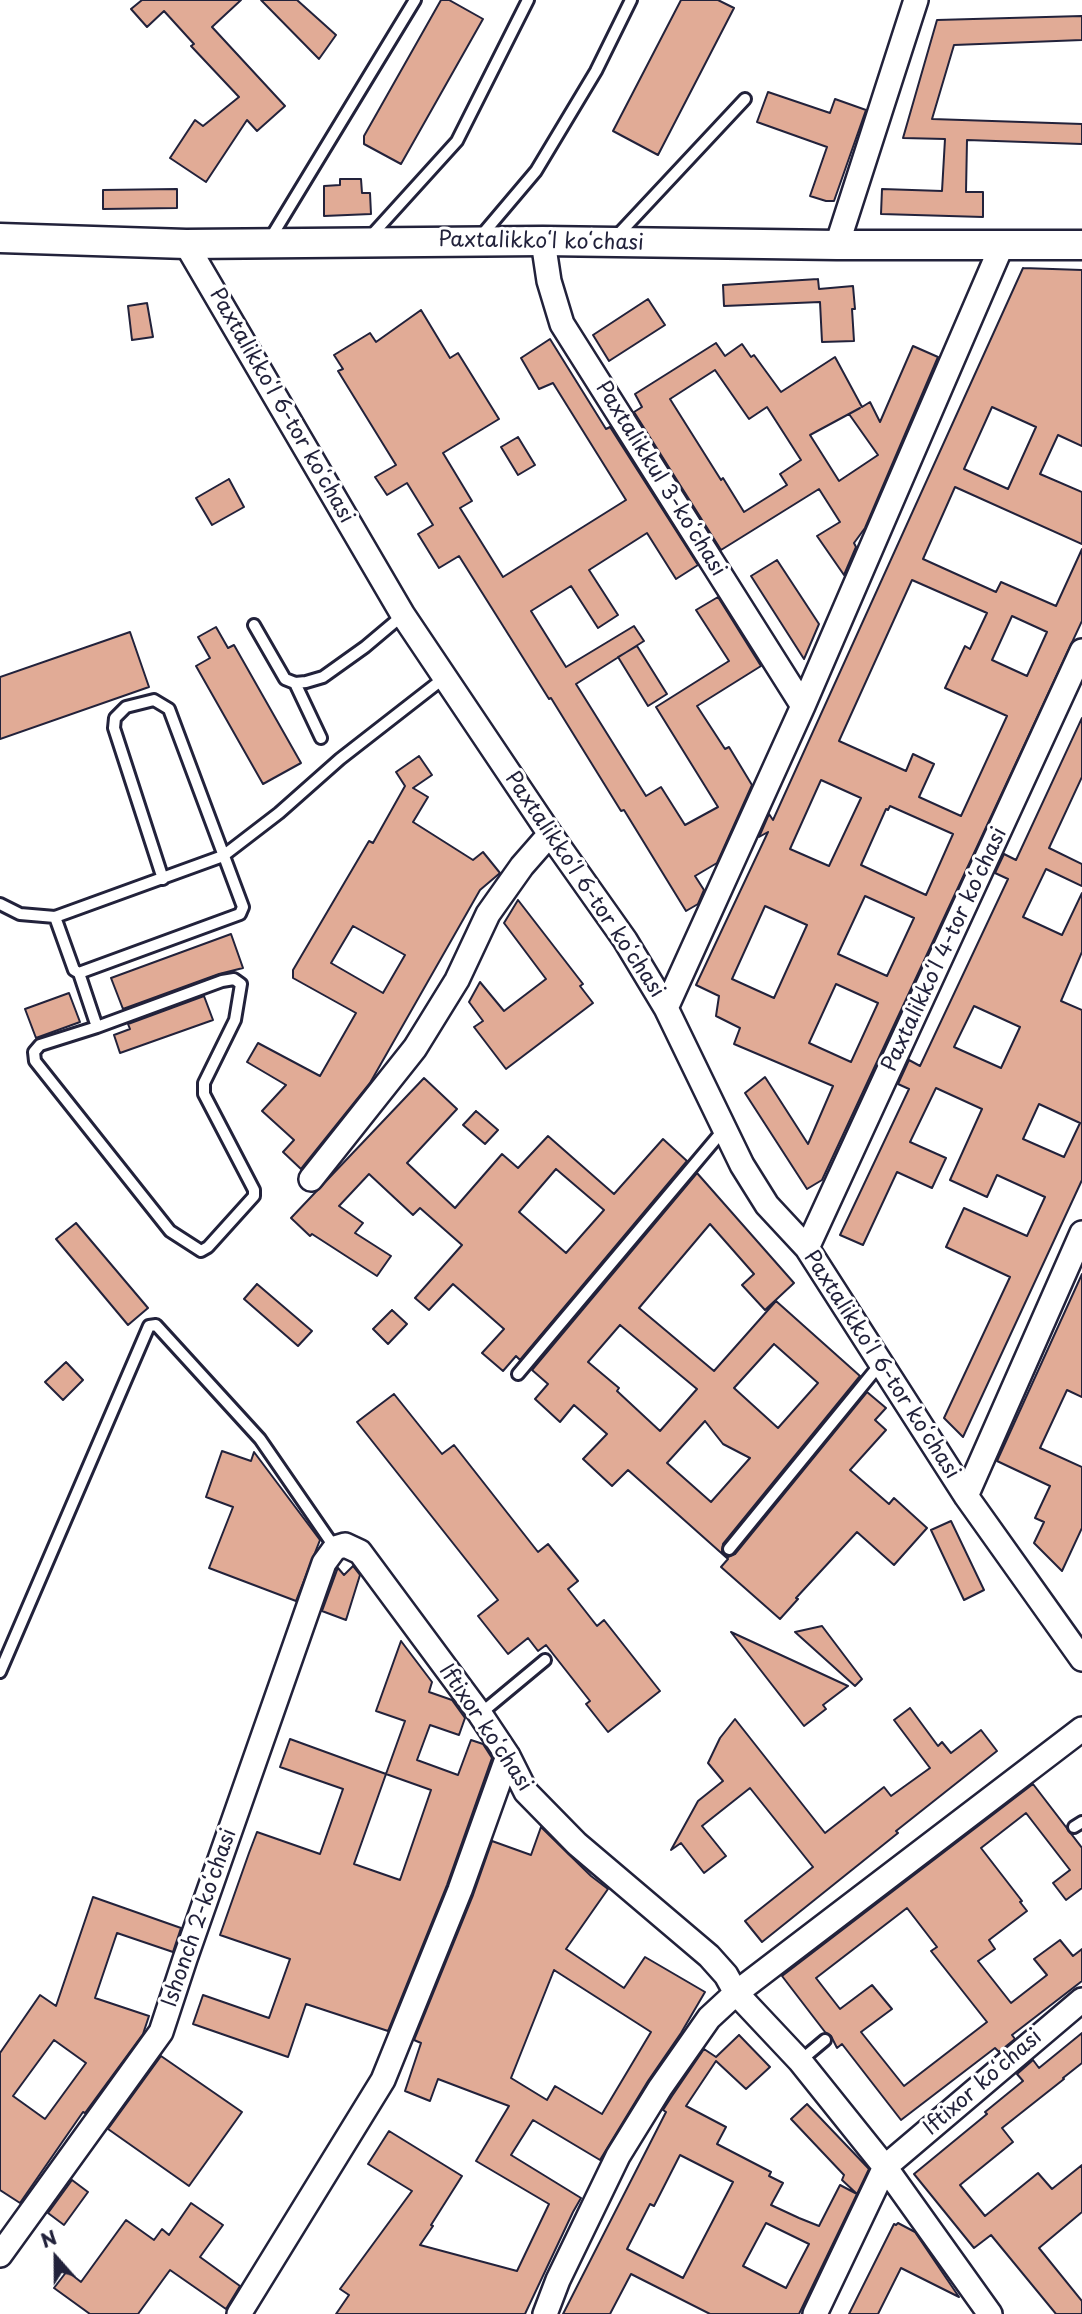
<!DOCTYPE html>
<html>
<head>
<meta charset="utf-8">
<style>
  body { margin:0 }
  #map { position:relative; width:1082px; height:2314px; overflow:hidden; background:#fff; font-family:"Playpen Sans",sans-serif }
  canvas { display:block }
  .north { position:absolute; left:21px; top:2223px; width:70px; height:70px; -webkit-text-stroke:5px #fff; paint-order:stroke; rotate:339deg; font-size:19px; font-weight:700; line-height:28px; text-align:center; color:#22223b }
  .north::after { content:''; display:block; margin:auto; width:24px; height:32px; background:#22223b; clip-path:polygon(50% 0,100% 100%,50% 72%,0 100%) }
</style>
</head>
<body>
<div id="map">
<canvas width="1082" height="2314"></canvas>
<div class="north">N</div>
</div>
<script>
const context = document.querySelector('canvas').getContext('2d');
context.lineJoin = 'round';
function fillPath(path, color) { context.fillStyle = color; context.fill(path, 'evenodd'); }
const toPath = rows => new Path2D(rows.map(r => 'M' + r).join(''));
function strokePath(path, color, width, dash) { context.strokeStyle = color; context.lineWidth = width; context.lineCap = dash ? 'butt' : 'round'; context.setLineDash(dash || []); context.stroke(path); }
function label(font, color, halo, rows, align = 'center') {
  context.font = font + ' "Playpen Sans",sans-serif'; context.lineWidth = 6; context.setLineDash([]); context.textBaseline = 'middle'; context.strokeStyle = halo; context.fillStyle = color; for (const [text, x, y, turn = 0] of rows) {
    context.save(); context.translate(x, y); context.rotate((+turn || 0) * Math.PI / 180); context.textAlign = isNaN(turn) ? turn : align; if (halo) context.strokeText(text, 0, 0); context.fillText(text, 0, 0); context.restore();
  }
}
const building = toPath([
  [142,0,241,0,212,27,285,106,257,131,247,120,206,182,170,158,195,120,203,126,239,97,191,46,194,44,164,11,147,27,131,9,142,0],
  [261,0,297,0,336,35,319,59,261,0],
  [441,0,449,0,483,19,401,164,364,144,364,136,441,0],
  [681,0,718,0,734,8,658,155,613,131,681,0],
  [1082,16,1082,40,954,45,932,119,1082,124,1082,144,967,140,966,192,983,192,983,217,881,214,882,189,942,191,945,139,903,138,937,20,1082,16],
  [768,92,830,113,835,99,866,110,834,201,826,201,810,196,827,147,757,122,768,92],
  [340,179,361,179,362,193,370,193,371,214,324,216,324,186,340,185,340,179],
  [177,189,177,208,103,209,103,190,177,189],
  [1023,268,1082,270,1082,446,1058,435,1040,474,1082,492,1082,544,955,487,923,559,996,592,1001,582,1056,606,1082,549,1082,621,822,1180,807,1189,745,1093,765,1077,808,1144,833,1086,734,1044,740,1028,716,1016,719,996,696,985,768,832,759,837,769,814,773,820,1023,268],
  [992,407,1036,427,1008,489,964,469,992,407],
  [912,580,987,613,970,649,965,646,945,688,1007,716,961,816,919,797,934,764,913,754,906,771,839,741,912,580],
  [1012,616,1047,632,1027,676,992,660,1012,616],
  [821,780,861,798,829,866,790,849,821,780],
  [890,806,953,834,926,895,861,865,886,809,888,810,890,806],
  [865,896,914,918,887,976,838,954,865,896],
  [765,906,807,925,774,998,732,979,765,906],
  [836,984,878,1003,851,1062,809,1043,836,984],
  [818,279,819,289,853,286,855,309,852,309,854,341,822,342,820,302,724,306,723,285,818,279],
  [648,299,665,325,609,361,593,335,648,299],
  [147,303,153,337,132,340,128,306,147,303],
  [421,310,450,358,458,353,499,419,443,453,472,501,460,508,503,577,626,500,553,383,539,389,521,358,550,339,606,429,610,427,698,565,676,579,647,533,589,570,618,615,598,628,571,586,531,611,566,667,634,626,644,641,576,684,646,796,661,787,685,825,718,807,656,707,729,661,696,610,718,597,761,666,697,706,725,749,729,747,752,785,717,863,695,876,704,890,698,904,686,911,624,810,621,811,551,698,549,699,459,556,439,568,418,534,433,525,407,483,387,495,375,477,396,465,338,371,343,369,334,355,370,333,376,342,421,310],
  [716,343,725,356,742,344,751,357,754,355,781,392,835,357,862,407,870,402,880,422,913,346,938,357,865,528,854,543,856,547,844,575,817,536,840,522,819,489,721,550,634,412,642,407,635,394,716,343],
  [715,370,749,419,767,407,801,460,780,474,787,485,744,512,723,478,721,480,670,399,715,370],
  [860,408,849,414,878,455,839,481,810,435,860,408],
  [518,437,535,465,518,475,501,447,518,437],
  [229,479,244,507,212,525,196,498,229,479],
  [777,560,819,624,804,659,751,576,777,560],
  [216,627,228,648,234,645,301,763,263,784,196,666,210,658,198,637,216,627],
  [130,632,149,687,0,739,0,677,130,632],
  [637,646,667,694,648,706,618,657,637,646],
  [1082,718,1082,777,1049,848,1082,864,1082,886,1046,869,1023,917,1062,935,1082,893,1082,952,1061,1001,1082,1010,1082,1180,963,1437,944,1418,1010,1277,946,1247,964,1208,1027,1236,1045,1197,997,1175,987,1197,950,1180,982,1109,936,1088,910,1142,946,1158,932,1188,897,1172,863,1245,840,1235,909,1089,898,1084,909,1060,920,1066,1008,879,995,873,1004,854,1016,860,1082,718],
  [974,1006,1020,1027,1001,1068,954,1047,974,1006],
  [1039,1104,1080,1123,1064,1157,1023,1139,1039,1104],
  [419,756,432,775,413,788,428,797,413,822,473,860,483,852,500,873,480,890,370,1083,301,1169,283,1152,294,1140,262,1111,286,1085,247,1062,258,1043,320,1076,356,1013,293,978,293,970,369,841,373,843,405,786,396,772,419,756],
  [353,926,405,955,383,993,331,963,353,926],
  [518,900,583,984,580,986,593,1003,506,1069,474,1027,483,1021,469,1002,480,982,504,1011,546,979,504,923,518,900],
  [231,934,243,968,219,974,123,1009,111,978,231,934],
  [69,993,80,1022,36,1038,25,1009,69,993],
  [204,996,213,1020,120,1053,114,1035,130,1029,128,1024,204,996],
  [424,1078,457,1109,407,1163,455,1208,502,1154,518,1168,548,1136,614,1194,663,1139,687,1161,520,1360,516,1356,503,1371,482,1353,504,1329,453,1284,429,1310,415,1298,462,1245,420,1208,413,1215,369,1174,339,1206,363,1223,355,1233,391,1256,377,1276,312,1234,310,1236,291,1218,424,1078],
  [556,1169,604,1210,566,1253,519,1212,556,1169],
  [476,1111,498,1130,485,1144,463,1125,476,1111],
  [697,1173,794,1283,765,1310,742,1285,754,1274,710,1224,639,1308,714,1371,776,1301,860,1376,723,1544,722,1552,728,1557,735,1554,867,1392,886,1408,875,1420,886,1430,850,1470,889,1504,894,1498,927,1528,894,1565,857,1532,796,1598,798,1599,780,1619,721,1567,728,1559,628,1470,612,1486,583,1459,607,1434,574,1405,560,1422,535,1399,548,1384,532,1370,697,1173],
  [620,1325,697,1389,660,1431,617,1391,619,1388,588,1362,620,1325],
  [774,1344,818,1383,778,1428,734,1388,774,1344],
  [705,1421,723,1444,750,1458,711,1502,667,1463,705,1421],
  [76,1223,148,1308,128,1325,56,1239,76,1223],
  [1082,1274,1082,1397,1067,1390,1040,1448,1082,1467,1082,1528,1062,1571,1034,1543,1044,1522,1035,1518,1050,1486,997,1461,1082,1274],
  [257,1284,312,1331,298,1346,244,1299,257,1284],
  [392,1310,407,1324,388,1344,373,1329,392,1310],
  [66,1362,83,1380,63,1400,45,1382,66,1362],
  [394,1394,442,1454,454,1445,538,1552,548,1544,578,1581,568,1589,597,1626,604,1620,660,1691,608,1732,586,1704,590,1701,546,1645,538,1651,528,1638,508,1654,478,1616,498,1600,357,1422,394,1394],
  [222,1451,251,1461,254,1452,320,1540,296,1601,209,1568,233,1507,206,1497,222,1451],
  [951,1521,984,1590,964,1600,931,1530,951,1521],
  [353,1566,360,1575,346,1620,322,1611,337,1570,338,1568,344,1575,353,1566],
  [822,1626,862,1679,855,1686,795,1632,822,1626],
  [731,1632,848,1686,823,1705,826,1709,804,1726,731,1632],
  [401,1641,432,1682,429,1692,452,1700,465,1718,459,1735,430,1725,417,1760,458,1775,471,1740,483,1744,492,1758,447,1885,388,2031,306,2004,288,2057,193,2024,203,1995,269,2018,290,1959,220,1935,249,1853,257,1832,320,1854,343,1789,280,1767,290,1739,386,1774,405,1721,376,1711,401,1641],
  [386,1774,431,1790,400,1880,354,1864,386,1774],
  [910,1708,938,1746,942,1742,951,1753,981,1730,997,1751,896,1831,898,1833,762,1942,745,1921,813,1867,750,1788,702,1826,726,1856,704,1873,681,1843,671,1850,698,1801,723,1781,708,1763,720,1738,735,1719,825,1833,884,1787,891,1796,930,1768,894,1720,910,1708],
  [1033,1784,1082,1848,1082,1888,1066,1900,1053,1883,1070,1870,1026,1813,981,1848,1022,1901,1020,1902,1027,1911,989,1940,995,1949,978,1961,1011,2003,1047,1975,1034,1959,1060,1940,1073,1956,1082,1949,1082,1981,1012,2035,1015,2039,999,2052,995,2048,901,2120,842,2044,837,2048,831,2036,825,2032,782,1976,1033,1784],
  [907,1908,937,1947,931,1951,987,2022,904,2086,861,2032,892,2009,872,1985,840,2009,816,1978,907,1908],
  [541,1827,591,1876,608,1889,566,1949,624,1988,645,1957,705,1992,681,2033,648,2081,600,2160,533,2120,511,2155,581,2198,573,2212,525,2314,336,2314,349,2295,340,2289,412,2191,368,2164,389,2131,462,2176,431,2225,433,2226,420,2245,517,2271,549,2204,476,2161,509,2106,438,2079,430,2101,405,2091,421,2043,414,2040,473,1895,492,1841,531,1855,541,1827],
  [554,1970,651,2032,602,2114,555,2086,547,2100,511,2078,554,1970],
  [93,1897,181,1928,173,1952,117,1933,95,1998,149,2016,143,2034,85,2113,83,2112,20,2203,0,2190,0,2053,40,1995,56,2006,93,1897],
  [54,2040,86,2063,45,2119,13,2096,54,2040],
  [1082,2033,1082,2063,1063,2078,1064,2079,1002,2128,1013,2142,960,2185,985,2216,1038,2173,1052,2189,1082,2165,1082,2212,1039,2248,1082,2301,1082,2314,1056,2314,991,2235,974,2248,914,2174,987,2114,985,2112,1023,2081,1017,2074,1033,2060,1039,2068,1082,2033],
  [739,2035,770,2067,746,2089,716,2061,686,2106,726,2127,717,2144,771,2172,769,2176,783,2183,771,2205,799,2218,819,2226,840,2185,857,2194,799,2314,710,2314,631,2274,610,2314,563,2314,666,2112,663,2110,672,2096,704,2049,716,2057,739,2035],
  [680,2155,733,2182,683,2278,627,2249,650,2204,654,2206,680,2155],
  [766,2223,809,2244,786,2288,743,2266,766,2223],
  [161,2056,242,2112,189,2186,108,2129,161,2056],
  [807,2104,869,2169,857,2194,842,2180,844,2175,791,2119,807,2104],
  [72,2180,88,2192,64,2225,48,2213,72,2180],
  [191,2203,223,2225,200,2257,240,2286,226,2309,170,2270,138,2314,90,2314,54,2288,67,2271,81,2282,126,2220,154,2240,162,2229,169,2235,191,2203],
  [898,2223,915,2232,959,2297,901,2268,878,2314,849,2314,894,2224,896,2225,898,2223]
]);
fillPath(building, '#e1ab96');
strokePath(building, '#22223b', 2);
const service = toPath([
  [481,236,536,171,596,71,631,0],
  [370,237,457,141,528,0],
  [615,238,745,99],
  [270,239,415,0],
  [254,625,285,679,295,683,306,682,323,677,365,647,403,615],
  [295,683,321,738],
  [0,904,20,914,55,917,223,856,279,813,340,759,444,678],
  [55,917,74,970,79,973,240,914,243,907,169,709,154,700,126,707,115,718,114,728,163,879],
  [79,973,97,1027,40,1045,34,1052,35,1061,170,1231,201,1251,208,1247,254,1196,254,1190,204,1094,204,1083,235,1020,241,984,234,979,222,981,97,1027],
  [518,1374,725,1128],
  [729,1549,881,1363],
  [0,1672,149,1326,156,1325,260,1439,335,1548],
  [480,1714,545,1660],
  [1074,1827,1082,1822],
  [800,2061,825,2040]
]);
const minor = toPath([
  [543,241,549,281,562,324,803,706],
  [186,244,403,615,550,834,625,940,666,1008,742,1165,767,1205,807,1248,966,1496,1082,1659],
  [837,245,916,0],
  [666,1008,803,706,1002,245],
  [311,1179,415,1048,457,980,488,914,522,866,550,834],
  [807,1248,1082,651],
  [966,1496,1082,1233],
  [0,2255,161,2032,185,1959,324,1563,335,1548,345,1545,360,1552,480,1714,508,1756,526,1792,577,1844,709,1956,726,1975,736,1993,800,2061,885,2167,990,2314],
  [239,2314,383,2080,460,1890,508,1756],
  [545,2314,558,2280,618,2156,660,2088,709,2018,736,1993,1082,1729],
  [815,2314,885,2167,1082,2000]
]);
const tertiary = toPath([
  [0,238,186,244,543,241,837,245,1082,245]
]);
strokePath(service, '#22223b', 16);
strokePath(minor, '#22223b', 28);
strokePath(tertiary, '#22223b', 33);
strokePath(service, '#fff', 10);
strokePath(minor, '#fff', 23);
strokePath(tertiary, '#fff', 28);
label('21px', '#22223b', '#fff', [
  ["Paxtalikkoʻl koʻchasi",541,242,1],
  ["Paxtalikkoʻl 6-tor koʻchasi",281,406,60],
  ["Paxtalikkul 3-koʻchasi",660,479,58],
  ["Paxtalikkoʻl 6-tor koʻchasi",584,885,56],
  ["Paxtalikkoʻl 4-tor koʻchasi",945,950,-65],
  ["Paxtalikkoʻl 6-tor koʻchasi",881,1365,57],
  ["Iftixor koʻchasi",485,1728,56],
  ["Ishonch 2-koʻchasi",200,1918,-71],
  ["Iftixor koʻchasi",983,2083,-41]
]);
</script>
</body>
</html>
